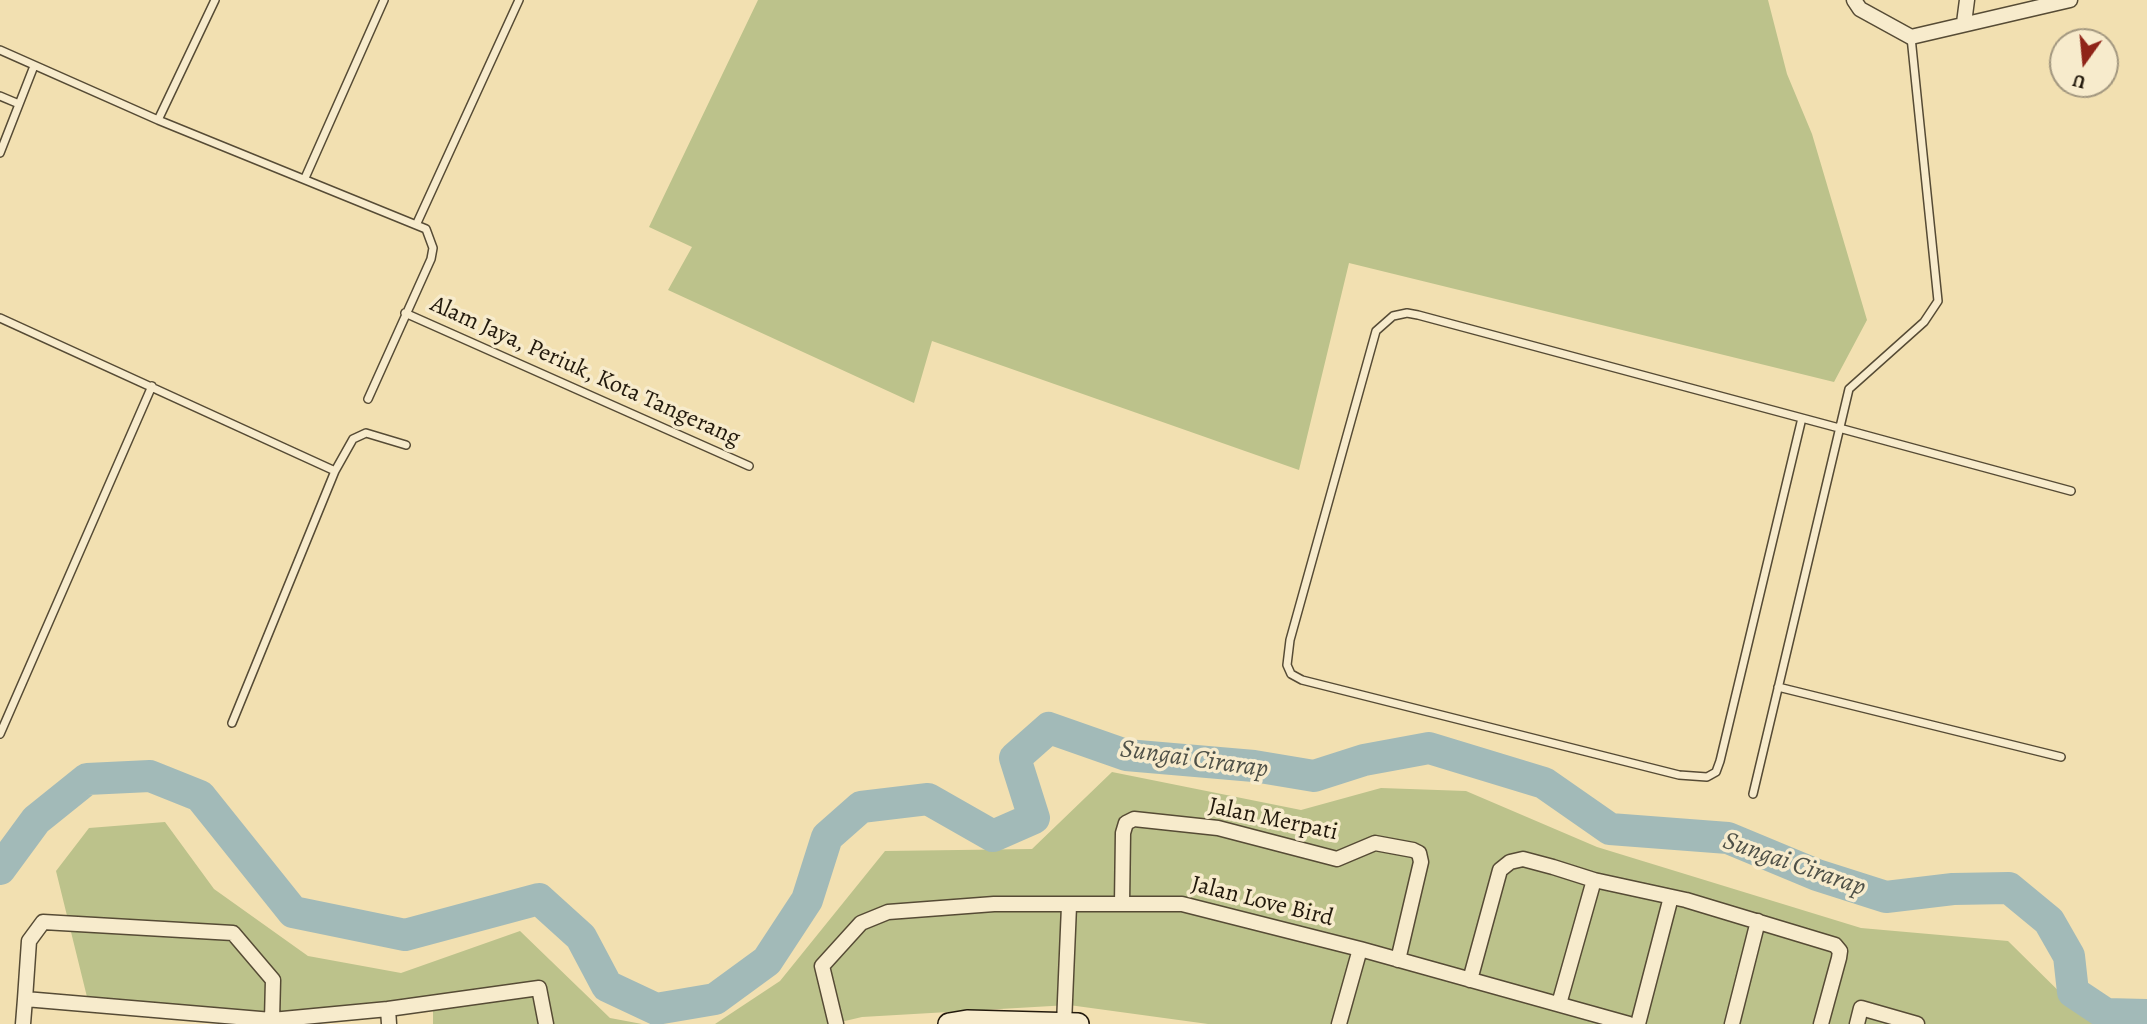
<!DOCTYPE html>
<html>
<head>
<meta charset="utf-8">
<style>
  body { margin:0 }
  #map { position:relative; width:2147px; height:1024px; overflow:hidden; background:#f2e0b1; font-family:Alegreya,serif }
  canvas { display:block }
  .north { position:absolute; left:2049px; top:28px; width:70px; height:70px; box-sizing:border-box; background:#f7ebcc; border:2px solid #a2977f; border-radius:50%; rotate:195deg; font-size:19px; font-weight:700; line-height:28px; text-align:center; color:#22190c }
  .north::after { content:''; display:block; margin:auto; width:24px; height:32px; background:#8f2418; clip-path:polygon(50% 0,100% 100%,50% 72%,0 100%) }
</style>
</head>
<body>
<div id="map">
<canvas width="2147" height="1024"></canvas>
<div class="north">U</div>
</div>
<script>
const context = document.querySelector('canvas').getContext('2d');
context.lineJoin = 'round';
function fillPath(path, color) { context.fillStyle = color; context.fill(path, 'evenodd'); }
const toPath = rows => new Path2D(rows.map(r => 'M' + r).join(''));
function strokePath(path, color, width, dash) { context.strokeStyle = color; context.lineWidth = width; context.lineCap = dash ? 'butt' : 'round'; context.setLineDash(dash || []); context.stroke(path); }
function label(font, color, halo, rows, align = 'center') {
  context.font = font + ' Alegreya,serif'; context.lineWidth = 7; context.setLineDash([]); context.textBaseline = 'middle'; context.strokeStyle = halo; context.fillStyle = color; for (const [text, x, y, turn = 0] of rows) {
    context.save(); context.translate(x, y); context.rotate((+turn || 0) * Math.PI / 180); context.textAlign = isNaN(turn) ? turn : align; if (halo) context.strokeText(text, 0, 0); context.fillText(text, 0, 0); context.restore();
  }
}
fillPath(toPath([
  [758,0,1768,0,1787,74,1812,134,1867,320,1834,382,1349,263,1299,470,932,341,914,403,668,290,692,247,649,227],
  [1112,772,1301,810,1381,788,1466,791,1597,847,1861,928,2008,941,2084,1016,2113,1024,1208,1024,1069,1005,862,1017,832,1024,715,1024,780,981,885,851,1032,849],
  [165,822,214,889,308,956,401,973,520,931,610,1018,642,1024,433,1024,433,1007,236,1015,88,1001,56,871,89,828]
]), '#bcc28b');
strokePath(toPath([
  [0,869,36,820,87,779,150,776,200,796,293,912,405,935,539,899,581,937,607,986,656,1009,715,999,767,961,807,900,827,837,861,807,928,799,993,836,1034,818,1015,758,1049,728,1126,755,1254,766,1314,776,1364,760,1429,748,1544,783,1610,829,1728,838,1817,875,1886,897,1953,889,2009,888,2049,921,2069,956,2073,992,2106,1014,2147,1015]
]), '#a2bab8', 32);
const lane = toPath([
  [0,50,158,120,426,229,433,248,431,259,368,399],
  [0,96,19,104],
  [158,120,215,0],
  [0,153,34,66],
  [305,178,384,0],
  [417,223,519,0],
  [405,313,749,466],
  [0,318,335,471],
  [1802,418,1720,761,1716,772,1707,777,1679,775,1302,680,1291,674,1287,665,1290,640,1376,331,1393,316,1407,313,1418,315,1839,428,2071,491],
  [1778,687,2061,757],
  [232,723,335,471,353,439,366,433,406,445],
  [0,734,152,386],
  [1753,794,1849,389,1924,322,1938,301,1911,37]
]);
const street = toPath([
  [1854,0,1860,9,1911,37,2070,0],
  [1964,23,1967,0],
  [1594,880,1686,900,1835,945,1840,951,1839,958,1821,1024],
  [1122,904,1123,833,1126,823,1134,819,1218,828,1337,859,1375,843,1413,850,1419,853,1421,862,1398,960],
  [1470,980,1500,870,1510,862,1523,859,1553,867,1594,880,1559,1004],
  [388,1009,539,988,546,1024],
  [272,1020,273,980,233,933,43,922,29,941,25,999,272,1020,388,1009,389,1024],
  [23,1024,25,999],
  [836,1024,822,966,861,923,888,912,994,904,1182,904,1360,949],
  [1064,1024,1069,906],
  [1339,1024,1360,949,1629,1024],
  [1638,1024,1671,897],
  [1732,1024,1758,921],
  [1857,1024,1861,1008,1917,1024]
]);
const secondary = toPath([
  [949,1024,967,1021,1078,1024]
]);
strokePath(lane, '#564b35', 10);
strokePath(street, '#564b35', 17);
strokePath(secondary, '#22190c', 24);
strokePath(lane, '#f7ebcc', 7);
strokePath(street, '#f7ebcc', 14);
strokePath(secondary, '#f7ebcc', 21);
label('24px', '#22190c', '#f7ebcc', [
  ["Alam Jaya, Periuk, Kota Tangerang",585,372,24],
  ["Jalan Merpati",1273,820,12],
  ["Jalan Love Bird",1262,902,14]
]);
label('italic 26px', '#4f5148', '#f7ebcc', [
  ["Sungai Cirarap",1194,760,8],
  ["Sungai Cirarap",1794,865,19]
]);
</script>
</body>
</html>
